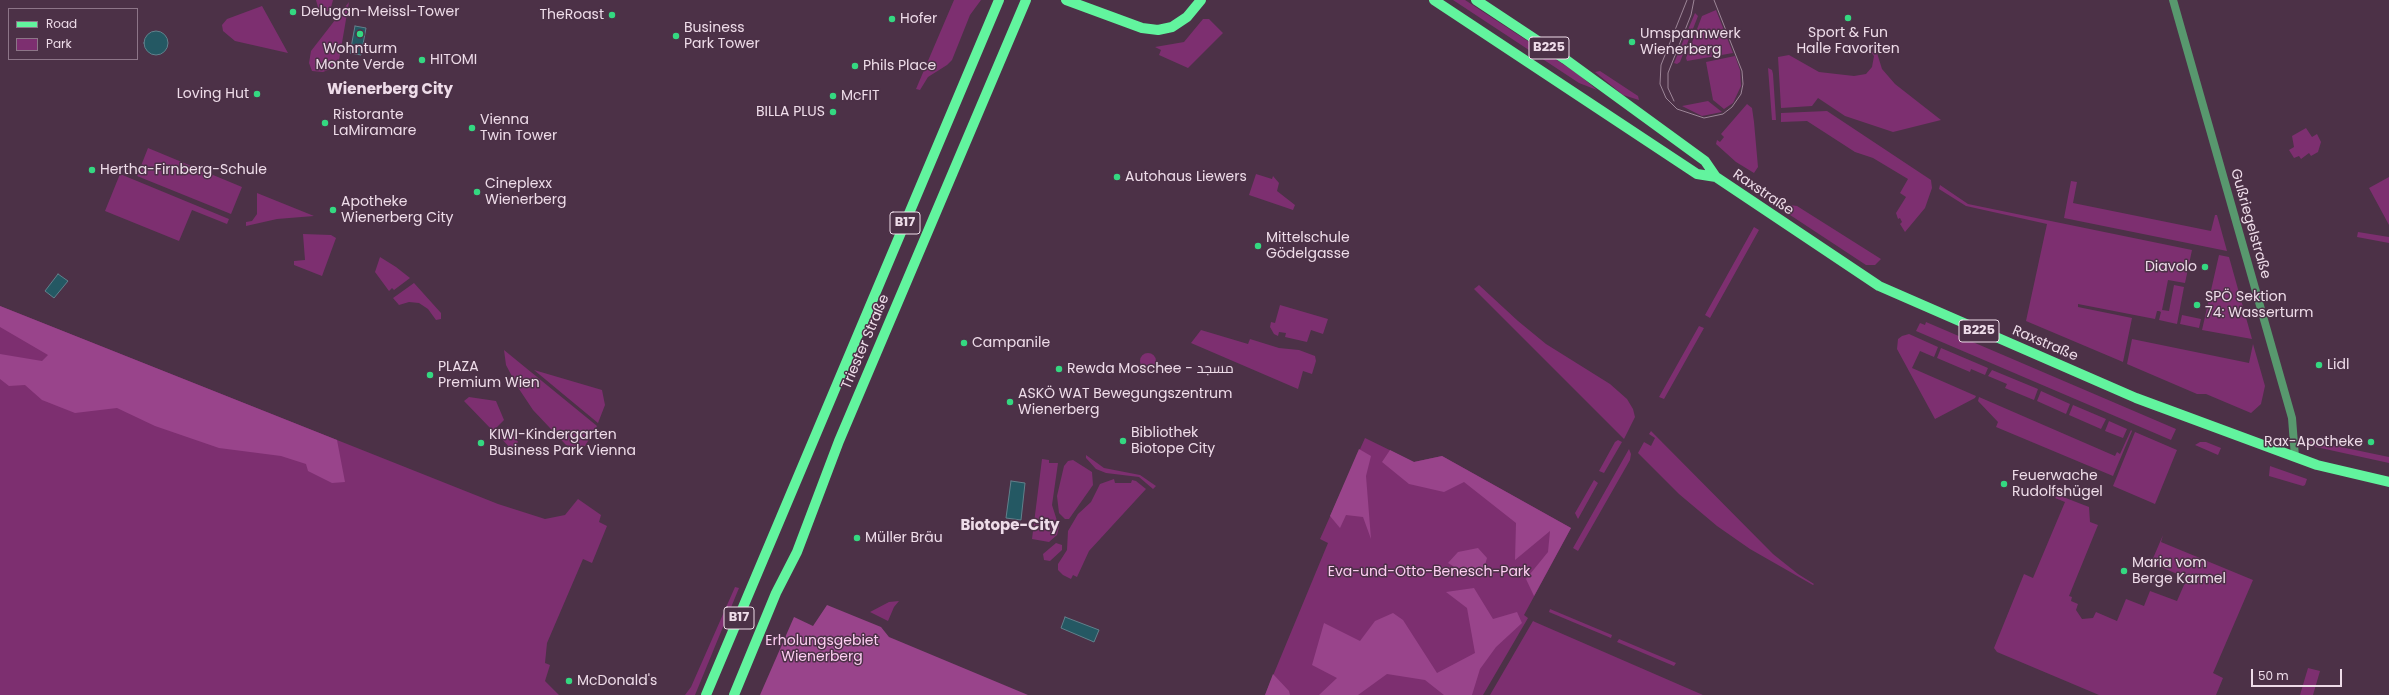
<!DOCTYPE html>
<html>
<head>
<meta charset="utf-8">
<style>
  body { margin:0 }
  #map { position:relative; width:2389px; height:695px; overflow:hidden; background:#4c3147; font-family:Poppins,sans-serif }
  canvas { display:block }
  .legend { position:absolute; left:8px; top:8px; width:130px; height:52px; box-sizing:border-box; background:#4c3147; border:1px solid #8d7588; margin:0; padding:5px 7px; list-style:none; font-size:12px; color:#eedce9 }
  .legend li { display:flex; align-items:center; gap:8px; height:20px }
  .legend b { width:20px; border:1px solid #8d7588 }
  .scale { position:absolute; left:2251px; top:669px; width:91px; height:18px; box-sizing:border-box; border:2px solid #eedce9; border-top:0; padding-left:5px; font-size:12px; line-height:14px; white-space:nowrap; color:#eedce9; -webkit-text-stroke:3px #4c3147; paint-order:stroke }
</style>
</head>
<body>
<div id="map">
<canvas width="2389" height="695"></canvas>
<ul class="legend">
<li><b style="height:5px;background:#62f49e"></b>Road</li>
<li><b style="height:11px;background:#7d2f70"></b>Park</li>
</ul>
<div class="scale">50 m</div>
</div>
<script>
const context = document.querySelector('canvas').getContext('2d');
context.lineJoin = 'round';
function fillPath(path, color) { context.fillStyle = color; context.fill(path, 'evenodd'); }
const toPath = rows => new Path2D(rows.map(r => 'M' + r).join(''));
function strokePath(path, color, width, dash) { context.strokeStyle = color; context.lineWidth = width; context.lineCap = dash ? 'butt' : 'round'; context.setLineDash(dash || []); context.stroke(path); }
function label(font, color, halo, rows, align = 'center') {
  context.font = font + ' Poppins,Cairo,sans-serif'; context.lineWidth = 3; context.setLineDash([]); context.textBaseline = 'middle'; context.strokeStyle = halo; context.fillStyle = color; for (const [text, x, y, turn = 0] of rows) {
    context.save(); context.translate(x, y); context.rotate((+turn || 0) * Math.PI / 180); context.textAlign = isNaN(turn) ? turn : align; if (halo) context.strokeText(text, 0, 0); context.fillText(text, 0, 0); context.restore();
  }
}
fillPath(toPath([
  [316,0,333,0,330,11,319,11],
  [954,0,981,0,970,15,952,60,947,65,928,77,920,90,916,89],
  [1453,0,1465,0,1578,74,1597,90,1579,83],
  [349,2,338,66,323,72,312,71,309,63,311,51],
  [262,6,288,53,235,41,223,31,222,25,227,19],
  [1716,10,1733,53,1687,61,1686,58,1702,16],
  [1695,13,1698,16,1680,62,1677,64,1674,63],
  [1203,19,1209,19,1223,33,1188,68,1159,55,1161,50,1155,47,1184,42],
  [1871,52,1877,53,1882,69,1895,84,1941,120,1893,132,1845,116,1818,98,1812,106,1781,108,1778,57,1789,55,1819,72,1854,76,1866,74,1872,67,1874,56],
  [1735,56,1740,70,1741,86,1733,103,1724,109,1713,100,1706,62],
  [1768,68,1772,70,1773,74,1776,120,1772,120],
  [1600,71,1638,96,1639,100,1623,95,1595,72],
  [1708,101,1722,112,1702,116,1682,106],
  [1747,104,1752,108,1754,122,1758,167,1754,173,1736,162,1716,144,1717,140,1720,142,1724,137,1721,134],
  [1827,111,1931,180,1932,188,1925,208,1905,232,1900,224,1902,222,1900,218,1898,219,1896,213,1906,197,1900,193,1908,179,1873,158,1855,152,1807,121,1781,122,1781,113],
  [2306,128,2312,137,2317,134,2321,142,2318,152,2311,156,2309,153,2301,159,2299,156,2294,158,2289,150,2294,147,2292,136],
  [148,148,242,187,231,214,137,176],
  [120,174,229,219,227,224,192,210,179,241,105,211],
  [1256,174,1272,179,1273,176,1279,183,1277,191,1295,205,1293,210,1249,195],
  [2389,177,2389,225,2369,188],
  [2071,181,2077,182,2073,203,2211,231,2215,215,2217,215,2227,251,2064,218],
  [1940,185,1968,204,2192,250,2185,283,2168,280,2162,310,2169,311,2174,285,2184,287,2177,324,2159,320,2161,312,2159,311,2157,311,2155,319,2078,304,2078,307,2132,318,2123,362,2026,321,2047,224,1966,206,1939,189],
  [257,193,314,216,277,219,246,226,246,222,252,221,257,214],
  [1790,205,1797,206,1881,259,1875,265,1866,265,1787,213,1783,209],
  [1754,227,1759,230,1710,318,1705,315],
  [2358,232,2389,237,2389,243,2357,237],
  [303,234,331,235,336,238,322,276,294,265,294,261,305,260],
  [2219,255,2229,257,2252,339,2202,330],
  [380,257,396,267,410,278,394,290,392,288,389,291,375,272],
  [414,283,441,313,441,319,436,320,428,309,419,303,409,302,399,305,393,298],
  [1479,285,1518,321,1546,344,1610,384,1627,399,1633,409,1635,417,1624,439,1474,289],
  [1280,305,1328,319,1323,334,1311,330,1307,342,1285,337,1286,333,1279,332,1278,336,1274,334,1270,327,1271,322,1275,323],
  [0,306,498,504,545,519,565,515,578,499,601,515,599,522,607,526,592,563,583,559,547,643,545,663,550,665,545,681,559,695,0,695],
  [2182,315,2201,319,2199,328,2180,324],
  [1926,322,2176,429,2171,440,1916,331,1920,323,1925,325],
  [1699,326,1704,328,1664,399,1659,397],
  [1201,330,1248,344,1250,339,1279,348,1299,350,1315,356,1316,361,1312,374,1303,371,1298,389,1191,343],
  [1909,334,1938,347,1934,357,1920,351,1912,368,1976,396,1975,398,1935,419,1897,349,1898,339,1902,336],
  [2132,339,2249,363,2253,344,2265,386,2261,404,2251,413,2206,394,2197,394,2127,364],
  [1941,348,1988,368,1985,375,1971,369,1970,372,1937,358],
  [504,350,597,426,585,446,578,449,566,445,533,410,517,386,506,365],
  '1140 361a8 8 0 1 1 16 0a8 8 0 1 1-16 0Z',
  [534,370,602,390,605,405,598,423],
  [1992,370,2038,389,2034,400,2005,388,2007,384,1988,376],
  [2041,391,2070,404,2066,414,2037,401],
  [469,397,496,401,504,420,493,431,464,401],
  [1979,397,2115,456,2117,452,2120,454,2131,430,2132,431,2113,476,1996,427,1998,422,1978,401],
  [2073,405,2106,419,2101,429,2069,415],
  [2109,421,2127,429,2123,438,2105,431],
  [508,427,518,442,511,449,499,436],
  [1651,431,1773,554,1798,574,1814,584,1813,585,1750,549,1717,526,1679,494,1638,453,1644,442,1651,446,1655,438,1649,434],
  [2135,432,2177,450,2155,504,2113,486],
  [1365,438,1414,462,1442,456,1571,528,1524,615,1528,618,1483,695,1265,695,1328,543,1320,539],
  [1618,440,1622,442,1604,473,1599,471,1615,442],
  [2312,441,2389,457,2389,463,2316,447,2310,443],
  [2200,442,2206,442,2221,448,2218,455,2195,445],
  [1629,449,1631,454,1630,460,1578,551,1573,548],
  [1086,455,1104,468,1140,475,1156,486,1153,489,1139,477,1106,473,1096,469,1086,458],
  [1042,459,1049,460,1049,463,1058,463,1052,505,1059,527,1057,535,1049,542,1032,539],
  [1073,460,1092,472,1093,485,1069,519,1065,519,1059,513,1057,496,1064,466,1068,461],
  [2270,466,2307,479,2305,485,2303,486,2269,476],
  [1114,479,1115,483,1131,483,1132,480,1136,481,1146,489,1089,551,1077,577,1073,575,1071,579,1063,575,1058,570,1058,564,1067,550,1068,531,1078,514,1091,502,1100,484],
  [1594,480,1598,483,1578,519,1575,513],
  [2058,495,2089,507,2090,522,2098,525,2069,596,2072,597,2071,601,2078,604,2076,610,2082,619,2093,618,2096,612,2117,621,2126,599,2144,606,2150,591,2177,601,2187,578,2151,563,2163,535,2161,542,2253,580,2213,673,2223,678,2216,695,2099,695,1997,652,1994,648,2024,574,2033,578,2065,502,2055,498],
  [1056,543,1062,545,1062,550,1050,561,1044,560,1043,554],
  [735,587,739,588,695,695,685,695,691,687],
  [899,601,894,607,888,621,870,612,889,602],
  [1550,609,1612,635,1611,638,1549,612],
  [1533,621,1535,622,1703,695,1490,695],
  [1619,639,1676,663,1674,666,1617,642],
  [2308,668,2320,671,2313,695,2300,695]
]), '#7d2f70');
fillPath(toPath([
  [0,306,337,440,345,482,332,483,308,471,306,464,281,456,219,448,155,426,117,408,75,413,42,400,25,385,9,386,0,379,0,354,42,361,48,355,0,327],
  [1359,449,1371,456,1366,476,1371,539,1363,517,1346,515,1340,528,1330,516],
  [1390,450,1414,462,1442,456,1571,528,1534,596,1526,579,1548,552,1550,531,1515,560,1516,523,1464,482,1444,492,1409,484,1382,462],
  [1478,548,1487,558,1483,572,1466,574,1448,563,1458,552],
  [1474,588,1493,619,1517,612,1522,623,1496,647,1480,669,1472,695,1444,695,1425,680,1387,674,1358,695,1319,695,1337,678,1312,665,1324,623,1360,641,1375,621,1393,613,1403,620,1437,673,1475,653,1467,608,1446,592],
  [827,605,881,627,889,637,1028,695,760,695,794,617,813,626],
  [1273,674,1289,691,1290,695,1265,695]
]), '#99448b');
const water = toPath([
  [355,26,366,28,361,55,350,53,355,26],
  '144 43a12 12 0 1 1 24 0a12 12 0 1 1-24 0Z',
  [58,274,68,281,54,298,45,291,58,274],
  [1011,481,1025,483,1021,520,1006,518,1011,481],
  [1065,617,1099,630,1094,642,1061,628,1065,617]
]);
fillPath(water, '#245863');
strokePath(water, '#61808b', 1);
strokePath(toPath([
  [2173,0,2292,418,2295,457]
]), '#58986e', 8);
strokePath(toPath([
  [1066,0,1142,28,1158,30,1172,27,1187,17,1201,0],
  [1434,0,1697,174,1716,177],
  [1476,0,1565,59,1705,161,1716,177,1879,286,2136,398,2317,465,2389,482],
  [706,695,999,0],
  [734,695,776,593,797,552,839,441,1026,0]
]), '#62f49e', 10);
strokePath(toPath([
  [1687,0,1661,65,1660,84,1666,98,1677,109,1704,118,1723,114,1732,107,1741,94,1743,84,1742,71,1714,0],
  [1674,101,1668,88,1668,73,1691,15,1694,0]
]), '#9d8698', 1);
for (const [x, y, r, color] of [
  [293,12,4,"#34d881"],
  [612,15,4,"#34d881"],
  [1848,18,4,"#34d881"],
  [892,19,4,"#34d881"],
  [360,34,4,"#34d881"],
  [676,36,4,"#34d881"],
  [1632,42,4,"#34d881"],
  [422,60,4,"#34d881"],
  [855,66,4,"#34d881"],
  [257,94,4,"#34d881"],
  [833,96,4,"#34d881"],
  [833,112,4,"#34d881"],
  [325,123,4,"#34d881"],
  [472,128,4,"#34d881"],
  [92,170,4,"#34d881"],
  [1117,177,4,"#34d881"],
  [477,192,4,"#34d881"],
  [333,210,4,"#34d881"],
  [1258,246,4,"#34d881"],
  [2205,267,4,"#34d881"],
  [2197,305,4,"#34d881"],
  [964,343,4,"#34d881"],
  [2319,365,4,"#34d881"],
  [1059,369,4,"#34d881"],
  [430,375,4,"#34d881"],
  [1010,402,4,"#34d881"],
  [1123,441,4,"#34d881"],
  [2371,442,4,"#34d881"],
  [481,443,4,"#34d881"],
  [2004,484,4,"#34d881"],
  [857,538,4,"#34d881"],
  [2124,571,4,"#34d881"],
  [569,681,4,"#34d881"]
]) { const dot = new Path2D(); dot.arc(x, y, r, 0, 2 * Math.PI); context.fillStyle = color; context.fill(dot); strokePath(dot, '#4c3147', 1.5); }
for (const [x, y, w] of [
  [1549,48,40],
  [905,223,30],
  [1979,331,40],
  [739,618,30]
]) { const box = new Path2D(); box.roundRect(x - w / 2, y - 11, w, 22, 3); context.fillStyle = '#4c3147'; context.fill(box); strokePath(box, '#eedce9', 1); }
label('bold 13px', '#eedce9', null, [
  ["B225",1549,48],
  ["B17",905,223],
  ["B225",1979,331],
  ["B17",739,618]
]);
label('14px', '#eedce9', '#4c3147', [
  ["Delugan-Meissl-Tower",301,12],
  ["TheRoast",604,15,"right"],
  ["Hofer",900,19],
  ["Business",684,28],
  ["Park Tower",684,44],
  ["Sport & Fun",1848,33,"center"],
  ["Halle Favoriten",1848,49,"center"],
  ["Umspannwerk",1640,34],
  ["Wienerberg",1640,50],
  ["Wohnturm",360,49,"center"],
  ["Monte Verde",360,65,"center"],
  ["HITOMI",430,60],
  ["Phils Place",863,66],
  ["Loving Hut",249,94,"right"],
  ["McFIT",841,96],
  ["BILLA PLUS",825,112,"right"],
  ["Ristorante",333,115],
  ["LaMiramare",333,131],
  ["Vienna",480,120],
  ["Twin Tower",480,136],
  ["Hertha-Firnberg-Schule",100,170],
  ["Autohaus Liewers",1125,177],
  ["Cineplexx",485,184],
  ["Wienerberg",485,200],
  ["Apotheke",341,202],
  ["Wienerberg City",341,218],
  ["Mittelschule",1266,238],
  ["Gödelgasse",1266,254],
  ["Diavolo",2197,267,"right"],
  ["SPÖ Sektion",2205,297],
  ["74: Wasserturm",2205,313],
  ["Campanile",972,343],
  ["Lidl",2327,365],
  ["PLAZA",438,367],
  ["Premium Wien",438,383],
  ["Rewda Moschee - مسجد",1067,369],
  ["ASKÖ WAT Bewegungszentrum",1018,394],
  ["Wienerberg",1018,410],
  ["Bibliothek",1131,433],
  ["Biotope City",1131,449],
  ["KIWI-Kindergarten",489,435],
  ["Business Park Vienna",489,451],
  ["Rax-Apotheke",2363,442,"right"],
  ["Feuerwache",2012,476],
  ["Rudolfshügel",2012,492],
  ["Müller Bräu",865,538],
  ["Maria vom",2132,563],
  ["Berge Karmel",2132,579],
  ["McDonald's",577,681]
], 'left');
label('14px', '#eedce9', '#4c3147', [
  ["Raxstraße",1763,193,34],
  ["Gußriegelstraße",2250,224,74],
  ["Triester Straße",866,342,-67],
  ["Raxstraße",2045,344,23]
]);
label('14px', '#fdcef2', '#4c3147', [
  ["Eva-und-Otto-Benesch-Park",1429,572],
  ["Erholungsgebiet",822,641],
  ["Wienerberg",822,657]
]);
label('bold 15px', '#eedce9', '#4c3147', [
  ["Wienerberg City",390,90],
  ["Biotope-City",1010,526]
]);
</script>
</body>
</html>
